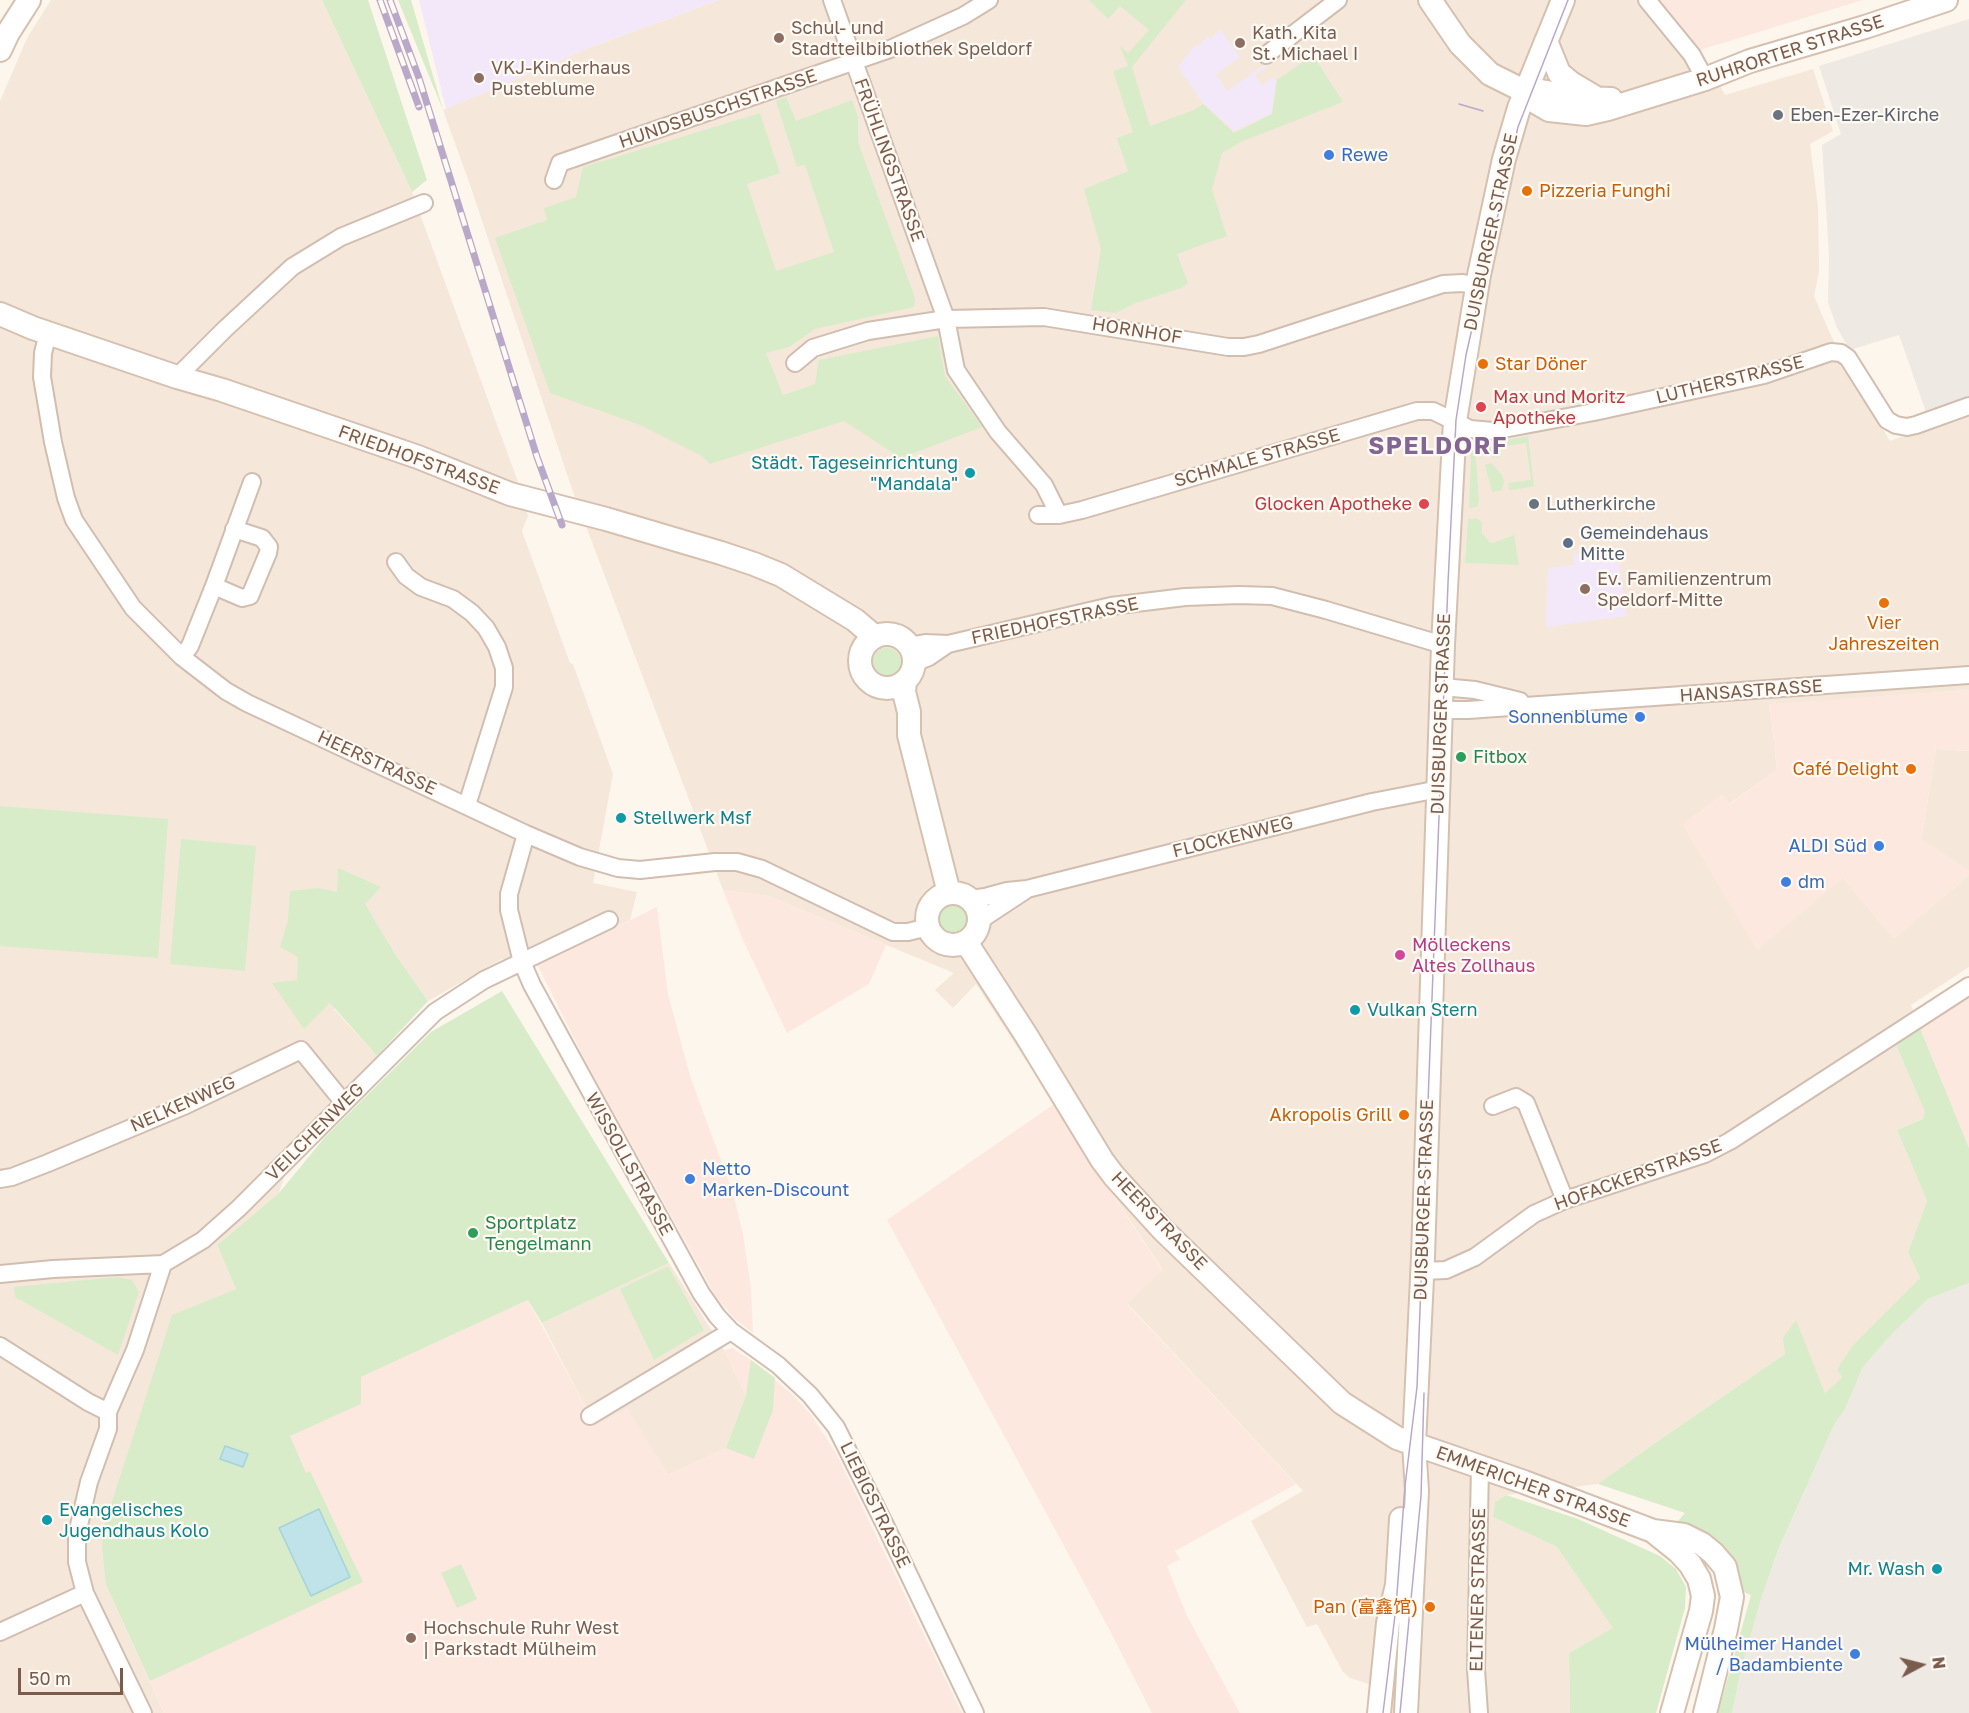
<!DOCTYPE html>
<html>
<head>
<meta charset="utf-8">
<style>
  body { margin:0 }
  #map { position:relative; width:1969px; height:1713px; overflow:hidden; background:#fdf6ec; font-family:"Golos Text",sans-serif }
  canvas { display:block }
  .north { position:absolute; left:1891px; top:1635px; width:60px; height:60px; -webkit-text-stroke:4px #fffaf3; paint-order:stroke; rotate:83deg; font-size:16px; font-weight:700; line-height:24px; text-align:center; color:#7a5c4d }
  .north::after { content:''; display:block; margin:auto; width:21px; height:27px; background:#7a5c4d; clip-path:polygon(50% 0,100% 100%,50% 72%,0 100%) }
  .scale { position:absolute; left:18px; top:1668px; width:105px; height:27px; box-sizing:border-box; border:3px solid #7a5c4d; border-top:0; padding-left:8px; font-size:18px; line-height:21px; white-space:nowrap; color:#7a5c4d; -webkit-text-stroke:4px #fffaf3; paint-order:stroke }
</style>
</head>
<body>
<div id="map">
<canvas width="1969" height="1713"></canvas>
<div class="north">N</div>
<div class="scale">50 m</div>
</div>
<script>
const context = document.querySelector('canvas').getContext('2d');
context.lineJoin = 'round';
function fillPath(path, color) { context.fillStyle = color; context.fill(path, 'evenodd'); }
const toPath = rows => new Path2D(rows.map(r => 'M' + r).join(''));
function strokePath(path, color, width, dash) { context.strokeStyle = color; context.lineWidth = width; context.lineCap = dash ? 'butt' : 'round'; context.setLineDash(dash || []); context.stroke(path); }
function label(font, color, halo, rows, align = 'center') {
  context.font = font + ' "Golos Text","Noto Sans SC",sans-serif'; context.lineWidth = 4.5; context.setLineDash([]); context.textBaseline = 'middle'; context.strokeStyle = halo; context.fillStyle = color; for (const [text, x, y, turn = 0] of rows) {
    context.save(); context.translate(x, y); context.rotate((+turn || 0) * Math.PI / 180); context.textAlign = isNaN(turn) ? turn : align; if (halo) context.strokeText(text, 0, 0); context.fillText(text, 0, 0); context.restore();
  }
}
fillPath(toPath([
  [51,0,322,0,412,192,518,482,528,516,522,531,570,663,573,664,613,774,593,883,637,892,630,920,538,966,502,959,428,1001,393,951,334,1009,377,1056,298,1136,279,1193,217,1245,236,1289,106,1585,164,1713,0,1713,0,101,27,38],
  [719,0,1657,0,1700,50,1725,95,1813,69,1833,131,1810,144,1818,207,1819,272,1814,296,1829,331,1846,366,1890,441,1969,413,1969,690,1770,705,1777,770,1729,804,1722,795,1683,825,1843,878,1894,938,1969,875,1969,967,1911,1005,1920,1028,1896,1045,1925,1112,1923,1119,1897,1130,1927,1201,1908,1252,1920,1278,1853,1345,1842,1377,1825,1393,1795,1321,1785,1354,1655,1443,1598,1484,1506,1495,1495,1502,1493,1517,1557,1547,1614,1628,1569,1653,1570,1713,1371,1713,1369,1684,1350,1678,1343,1672,1317,1624,1307,1627,1251,1521,1303,1491,1127,1303,1162,1269,976,984,953,1008,935,990,954,973,768,896,723,890,572,489,469,182,443,110,591,47],
  [1936,749,1969,751,1969,871,1921,840],
  [669,1263,724,1350,746,1395,726,1448,668,1475,655,1454,597,1425,585,1406,542,1323]
]), '#f5e8da');
fillPath(toPath([
  [1657,0,1863,0,1700,50],
  [1969,690,1969,751,1936,749,1921,839,1969,871,1969,875,1894,938,1843,878,1757,950,1683,825,1722,795,1730,804,1777,770,1770,704],
  [723,890,768,896,886,945,869,984,787,1033,743,940],
  [657,907,668,994,690,1076,733,1193,743,1234,751,1288,753,1333,735,1319,716,1297,586,1062,538,966],
  [1967,997,1969,997,1969,1148,1920,1028],
  [1054,1104,1162,1270,1127,1304,1296,1484,1175,1551,1180,1559,1167,1566,1187,1616,1240,1713,1152,1713,1108,1627,887,1220],
  [217,1245,361,1377,528,1300,585,1406,597,1425,627,1408,668,1475,726,1448,746,1395,724,1350,732,1348,751,1360,794,1396,811,1415,836,1453,962,1713,164,1713,106,1585,103,1531,172,1315,236,1289]
]), '#fde8e0');
fillPath(toPath([
  [1969,19,1969,397,1926,412,1899,335,1850,350,1837,328,1828,302,1829,256,1822,145,1841,134,1819,66],
  [1969,1283,1969,1713,1732,1713,1741,1670,1761,1599,1778,1550,1834,1425,1845,1409,1863,1367,1892,1334,1928,1299]
]), '#efe9e4');
fillPath(toPath([
  [419,0,719,0,591,47,446,109],
  [1220,29,1240,57,1216,74,1227,91,1265,64,1267,67,1255,75,1262,85,1274,77,1276,80,1272,113,1234,131,1203,103,1178,67,1194,46,1201,44,1207,36,1211,39],
  [1610,549,1612,562,1619,562,1627,616,1546,627,1548,568,1575,565,1573,554]
]), '#f3e8fa');
fillPath(toPath([
  [322,0,368,0,427,180,412,192],
  [398,0,411,0,443,110],
  [1089,0,1186,0,1132,67,1150,126,1194,110,1203,104,1234,133,1272,114,1277,80,1313,55,1343,102,1241,142,1222,153,1212,190,1227,236,1177,254,1188,283,1181,288,1136,303,1116,313,1091,310,1101,249,1084,189,1128,171,1117,138,1133,132,1113,71,1128,66,1120,46,1128,53,1149,30,1120,6,1108,19],
  [786,97,796,121,852,100,858,117,858,142,915,298,914,307,815,329,789,347,766,353,783,395,815,384,819,360,938,336,945,376,982,427,901,458,844,421,710,464,702,456,640,425,550,393,495,238,547,220,544,208,576,197,583,167,760,113,780,173,747,184,776,271,834,252,805,165,797,167,776,101],
  [1528,436,1534,486,1520,489,1518,487,1518,489,1509,490,1508,483,1531,480,1526,443,1499,447,1500,457,1497,458,1484,454,1483,444],
  [1475,448,1479,500,1477,507,1469,508,1471,452],
  [1491,463,1503,476,1504,484,1502,490,1492,492,1485,465],
  [1477,518,1482,523,1482,533,1489,542,1493,543,1514,535,1519,565,1465,563,1468,519],
  '873 662a14 14 0 1 1 28 0a14 14 0 1 1-28 0Z',
  [0,806,168,819,158,958,0,946],
  [181,839,256,846,245,971,170,964],
  [338,868,381,887,365,904,393,951,428,1001,377,1056,330,1003,304,1029,272,983,297,980,298,957,280,947,288,920,290,891,318,888,337,892],
  '939 919a14 14 0 1 1 28 0a14 14 0 1 1-28 0Z',
  [502,991,669,1263,542,1323,528,1300,361,1377,361,1404,290,1436,306,1473,310,1471,363,1582,150,1681,106,1585,101,1536,172,1315,236,1289,217,1245,279,1193,325,1137,431,1032],
  [1920,1028,1969,1148,1969,1283,1928,1299,1892,1334,1863,1367,1845,1409,1834,1425,1778,1550,1761,1599,1741,1670,1732,1713,1718,1713,1751,1595,1739,1590,1706,1534,1677,1522,1685,1513,1598,1484,1655,1443,1785,1354,1783,1338,1796,1320,1825,1393,1842,1377,1837,1370,1853,1345,1920,1278,1908,1252,1927,1201,1897,1130,1923,1119,1925,1112,1896,1045],
  [668,1266,704,1330,654,1360,620,1289],
  [117,1277,132,1280,139,1292,118,1355,15,1297,14,1287],
  [751,1360,775,1378,773,1410,754,1459,726,1448,746,1395],
  [1506,1495,1578,1519,1660,1556,1676,1569,1686,1587,1685,1608,1656,1713,1570,1713,1569,1653,1613,1628,1557,1547,1493,1517,1495,1502],
  [461,1564,477,1599,457,1608,441,1573]
]), '#d8ecc9');
const water = toPath([
  [225,1446,248,1454,243,1467,220,1459,225,1446],
  [319,1509,350,1577,311,1596,279,1528,319,1509]
]);
fillPath(water, '#bfe3e8');
strokePath(water, '#a5d3da', 1.5);
const street = toPath([
  [832,0,946,319,956,370,998,432,1044,485,1059,515],
  [1647,0,1692,55,1705,79],
  [1266,55,1338,0],
  [554,180,560,163,890,49,963,16,989,0],
  [48,333,43,353,42,377,53,442,66,498,74,520,133,608,182,657,226,691,247,703,328,741,526,834,580,857,618,868,640,870,715,862,737,862,762,869,893,932,908,932,928,927],
  [795,363,813,348,868,331,946,319,1044,317,1228,347,1244,347,1259,344,1443,284,1463,283,1477,286],
  [177,377,226,328,292,267,341,237,424,203],
  [1038,515,1059,515,1082,510,1417,411,1433,411,1470,429,1493,431,1594,412,1764,375,1831,352,1841,353,1848,358,1887,420,1896,425,1907,427,1916,425,1969,406],
  [396,562,406,576,421,587,453,599,472,613,486,628,497,647,504,668,504,687,467,805],
  [214,586,242,598,250,596,268,553,269,547,262,538,234,529],
  [909,646,925,643,948,644,1111,606,1185,597,1239,595,1272,596,1326,610,1443,645],
  [182,657,190,646,214,586,252,482],
  [914,663,929,657,948,644],
  [1442,687,1475,690,1520,701],
  [1441,710,1468,710,1969,675],
  [526,834,509,894,509,910,522,962,532,985,701,1293,717,1316,731,1331,778,1365,810,1395,836,1427,886,1527,975,1713],
  [970,899,985,897,1007,891,1027,889,1372,802,1439,789],
  [979,921,1026,890],
  [1493,1106,1516,1097,1526,1103,1565,1200],
  [0,1179,12,1177,48,1163,186,1105,301,1050,344,1103],
  [1423,1271,1446,1270,1475,1257,1534,1214,1565,1200,1705,1154,1730,1141,1969,986],
  [0,1274,53,1269,163,1264,203,1240,239,1208,435,1012,484,980,609,920],
  [0,1346,88,1402,108,1412],
  [590,1416,731,1331],
  [0,1632,85,1593],
  [143,1713,85,1593,77,1562,77,1534,89,1482,108,1429,108,1412,135,1350,163,1264],
  [1479,1713,1476,1669,1480,1466]
]);
const secondary = toPath([
  [1430,0,1460,44,1490,74,1526,92,1537,103,1549,110,1586,114,1608,109,1705,79,1750,61,1865,27,1946,0],
  [1546,41,1559,73,1571,83,1593,96],
  [0,50,8,33,29,0],
  [1526,92,1541,91,1583,98,1611,99],
  [0,314,33,328,177,377,222,390,418,457,510,494,606,519,721,553,754,564,781,575,855,620,875,637],
  '860 661a27 27 0 1 1 54 0a27 27 0 1 1-54 0Z',
  [905,681,904,692,909,712,909,735,949,893],
  '927 919a26 26 0 1 1 52 0a26 26 0 1 1-52 0Z',
  [966,942,1026,1035,1102,1160,1114,1176,1163,1230,1342,1403,1397,1438,1524,1482,1653,1531,1684,1535,1702,1544,1713,1553,1725,1567,1732,1597,1726,1629,1705,1713],
  [1654,1532,1679,1552,1690,1564,1699,1579,1703,1596,1701,1611,1672,1713],
  [1379,1713,1388,1623,1397,1585,1401,1519],
  [1406,1713,1417,1491,1414,1444,1423,1257,1443,645,1455,421,1479,275,1504,159,1519,108,1563,0]
]);
strokePath(street, '#d1beb0', 20);
strokePath(secondary, '#d6c0b0', 26);
strokePath(street, '#fff', 16);
strokePath(secondary, '#fff', 22);
strokePath(toPath([
  [1459,104,1483,111],
  [1383,1713,1396,1607,1405,1486,1417,1387,1448,583,1456,420,1466,355,1518,127,1568,0],
  [1400,1713,1421,1496,1424,1393]
]), '#b9a8c9', 1.5);
const rail = toPath([
  [380,0,419,107],
  [390,0,419,78,537,457,562,525]
]);
strokePath(rail, '#b9a8c9', 7);
strokePath(rail, '#fffaf3', 4.5, [14]);
for (const [x, y, r, color] of [
  [779,38,6,"#8d6e63"],
  [1240,43,6,"#8d6e63"],
  [479,78,6,"#8d6e63"],
  [1778,115,6,"#6b7280"],
  [1329,155,6,"#3f7fe0"],
  [1527,191,6,"#e8710a"],
  [1483,364,6,"#e8710a"],
  [1481,407,6,"#e0444e"],
  [970,473,6,"#0f9aa8"],
  [1424,504,6,"#e0444e"],
  [1534,504,6,"#6b7280"],
  [1568,543,6,"#5c6f8a"],
  [1585,589,6,"#8d6e63"],
  [1884,603,6,"#e8710a"],
  [1640,717,6,"#3f7fe0"],
  [1461,757,6,"#2e9e5b"],
  [1911,769,6,"#e8710a"],
  [621,818,6,"#0f9aa8"],
  [1879,846,6,"#3f7fe0"],
  [1786,882,6,"#3f7fe0"],
  [1400,955,6,"#d1479c"],
  [1355,1010,6,"#0f9aa8"],
  [1404,1115,6,"#e8710a"],
  [690,1179,6,"#3f7fe0"],
  [473,1233,6,"#2e9e5b"],
  [47,1520,6,"#0f9aa8"],
  [1937,1569,6,"#0f9aa8"],
  [1430,1607,6,"#e8710a"],
  [411,1638,6,"#8d6e63"],
  [1855,1654,6,"#3f7fe0"]
]) { const dot = new Path2D(); dot.arc(x, y, r, 0, 2 * Math.PI); context.fillStyle = color; context.fill(dot); strokePath(dot, '#fffaf3', 2); }
label('18px', '#785e54', '#fffaf3', [
  ["Schul- und",791,28],
  ["Stadtteilbibliothek Speldorf",791,49],
  ["Kath. Kita",1252,33],
  ["St. Michael I",1252,54],
  ["VKJ-Kinderhaus",491,68],
  ["Pusteblume",491,89],
  ["Ev. Familienzentrum",1597,579],
  ["Speldorf-Mitte",1597,600],
  ["Hochschule Ruhr West",423,1628],
  ["| Parkstadt Mülheim",423,1649]
], 'left');
label('18px', '#7a5c4d', '#fffaf3', [
  ["RUHRORTER STRASSE",1790,51,-18],
  ["HUNDSBUSCHSTRASSE",718,109,-19],
  ["FRÜHLINGSTRASSE",889,160,70],
  ["DUISBURGER STRASSE",1491,232,-78],
  ["HORNHOF",1137,331,9],
  ["LUTHERSTRASSE",1730,380,-14],
  ["SCHMALE STRASSE",1257,458,-16],
  ["FRIEDHOFSTRASSE",419,460,20],
  ["FRIEDHOFSTRASSE",1055,621,-12],
  ["HANSASTRASSE",1751,691,-4],
  ["DUISBURGER STRASSE",1441,714,-88],
  ["HEERSTRASSE",377,763,25],
  ["FLOCKENWEG",1233,837,-14],
  ["NELKENWEG",183,1104,-24],
  ["VEILCHENWEG",315,1132,-45],
  ["WISSOLLSTRASSE",629,1164,61],
  ["HOFACKERSTRASSE",1638,1175,-20],
  ["DUISBURGER STRASSE",1424,1200,-88],
  ["HEERSTRASSE",1159,1221,46],
  ["EMMERICHER STRASSE",1533,1487,20],
  ["LIEBIGSTRASSE",875,1505,64],
  ["ELTENER STRASSE",1478,1590,-89]
]);
label('18px', '#5b616d', '#fffaf3', [
  ["Eben-Ezer-Kirche",1790,115],
  ["Lutherkirche",1546,504]
], 'left');
label('18px', '#366cbe', '#fffaf3', [
  ["Rewe",1341,155],
  ["Sonnenblume",1628,717,"right"],
  ["ALDI Süd",1867,846,"right"],
  ["dm",1798,882],
  ["Netto",702,1169],
  ["Marken-Discount",702,1190],
  ["Mülheimer Handel",1843,1644,"right"],
  ["/ Badambiente",1843,1665,"right"]
], 'left');
label('18px', '#c56008', '#fffaf3', [
  ["Pizzeria Funghi",1539,191,"left"],
  ["Star Döner",1495,364,"left"],
  ["Vier",1884,623,"center"],
  ["Jahreszeiten",1884,644,"center"],
  ["Café Delight",1899,769],
  ["Akropolis Grill",1392,1115],
  ["Pan (富鑫馆)",1418,1607]
], 'right');
label('18px', '#be3a42', '#fffaf3', [
  ["Max und Moritz",1493,397],
  ["Apotheke",1493,418],
  ["Glocken Apotheke",1412,504,"right"]
], 'left');
label('18px', '#0d838f', '#fffaf3', [
  ["Städt. Tageseinrichtung",958,463,"right"],
  ["\"Mandala\"",958,484,"right"],
  ["Stellwerk Msf",633,818],
  ["Vulkan Stern",1367,1010],
  ["Evangelisches",59,1510],
  ["Jugendhaus Kolo",59,1531],
  ["Mr. Wash",1925,1569,"right"]
], 'left');
label('18px', '#4e5e75', '#fffaf3', [
  ["Gemeindehaus",1580,533],
  ["Mitte",1580,554]
], 'left');
label('18px', '#27864d', '#fffaf3', [
  ["Fitbox",1473,757],
  ["Sportplatz",485,1223],
  ["Tengelmann",485,1244]
], 'left');
label('18px', '#b23c85', '#fffaf3', [
  ["Mölleckens",1412,945],
  ["Altes Zollhaus",1412,966]
], 'left');
context.letterSpacing = '1.5px';
label('bold 24px', '#846695', '#fffaf3', [
  ["SPELDORF",1438,446]
]);
context.letterSpacing = '0px';
</script>
</body>
</html>
